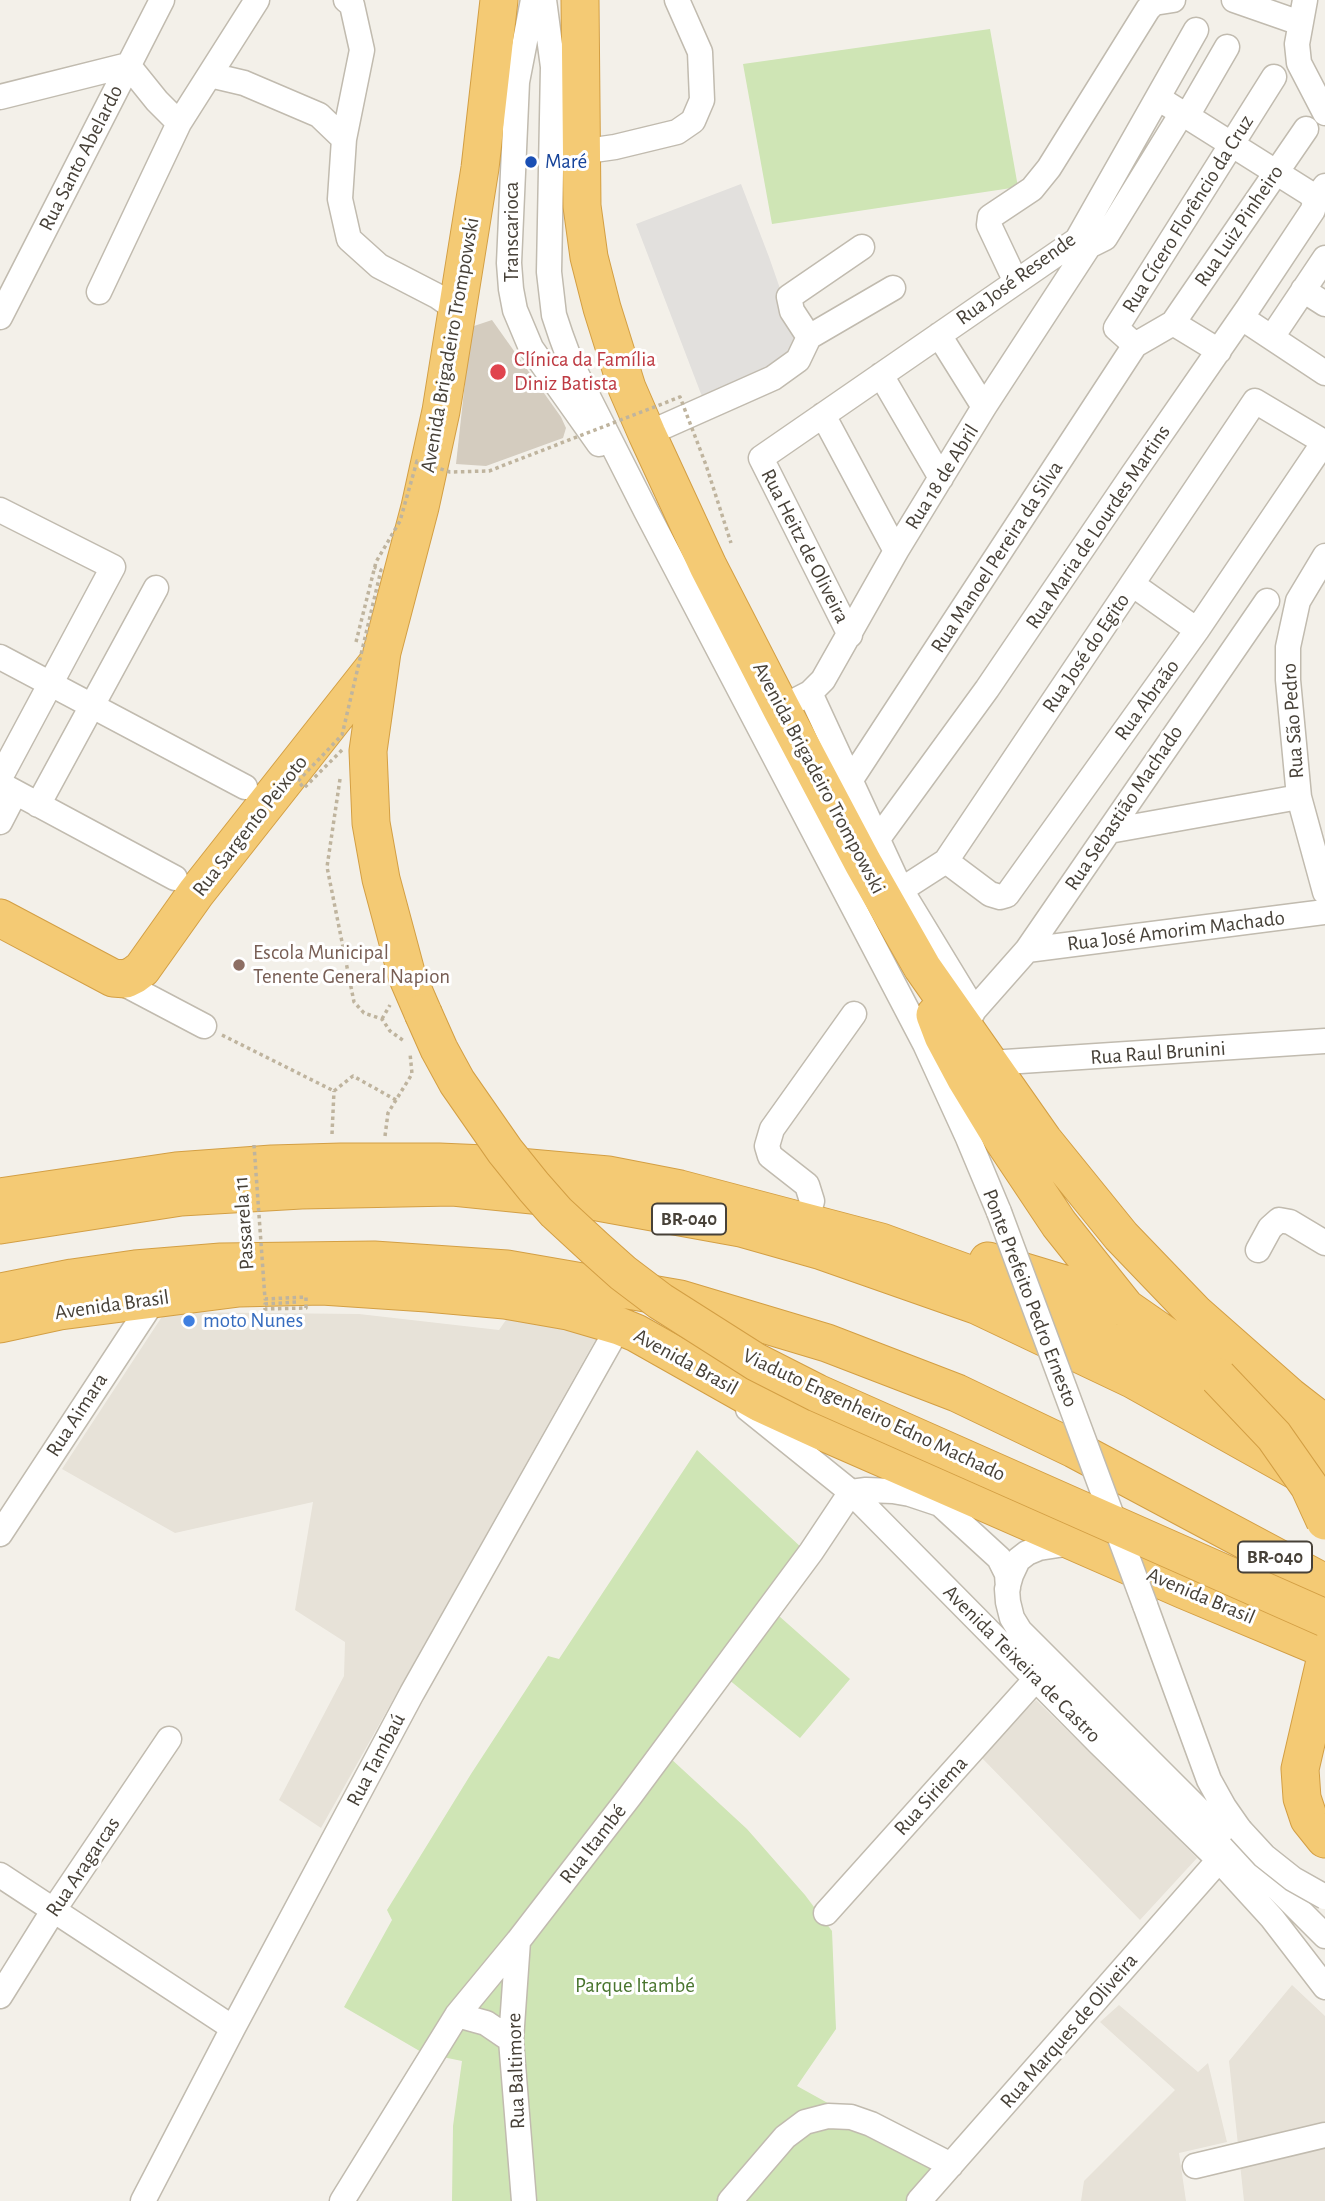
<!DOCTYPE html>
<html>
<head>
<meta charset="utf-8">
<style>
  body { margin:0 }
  canvas { display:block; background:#f3f0e9 }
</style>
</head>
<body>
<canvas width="1325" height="2201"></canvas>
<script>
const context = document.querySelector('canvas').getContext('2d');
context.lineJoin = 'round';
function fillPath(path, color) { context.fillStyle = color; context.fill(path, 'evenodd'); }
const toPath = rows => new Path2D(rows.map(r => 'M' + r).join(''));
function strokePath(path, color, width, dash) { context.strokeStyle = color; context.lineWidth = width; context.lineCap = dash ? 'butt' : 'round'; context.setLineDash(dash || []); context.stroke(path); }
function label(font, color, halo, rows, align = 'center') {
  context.font = font + ' "Alegreya Sans",sans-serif'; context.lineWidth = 6; context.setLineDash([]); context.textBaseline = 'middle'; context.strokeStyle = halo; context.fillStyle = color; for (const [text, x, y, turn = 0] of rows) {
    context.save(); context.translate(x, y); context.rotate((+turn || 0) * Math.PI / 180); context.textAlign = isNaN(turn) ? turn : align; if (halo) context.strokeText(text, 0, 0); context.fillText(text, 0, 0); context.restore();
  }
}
fillPath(toPath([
  [515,1307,602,1328,321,1828,279,1800,344,1676,345,1642,295,1610,313,1502,175,1533,62,1469,165,1312,359,1314,499,1330],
  [1036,1700,1197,1858,1140,1920,980,1756],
  [1292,1985,1325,2016,1325,2201,1244,2201,1229,2061],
  [1119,2005,1198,2072,1208,2063,1227,2142,1179,2153,1186,2201,1081,2201,1084,2181,1175,2090,1100,2022]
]), '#e7e2d8');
fillPath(toPath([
  [990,29,1018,187,772,224,743,64],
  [697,1450,803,1549,770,1608,850,1679,800,1738,728,1679,669,1757,747,1829,805,1895,832,1931,836,2029,797,2086,938,2164,908,2201,452,2201,453,2126,462,2061,423,2053,344,2007,392,1920,387,1910,471,1774,548,1656,559,1659]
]), '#cfe5b5');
fillPath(toPath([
  [741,184,769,257,800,346,711,420,636,224]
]), '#e2e0dd');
fillPath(toPath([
  [492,320,561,417,566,428,563,438,486,466,456,464,471,327]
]), '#d4ccbf');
const minor = toPath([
  [346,0,352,5,362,50,344,139,340,199,349,239,379,266,437,296,457,310],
  [533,0,517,82,509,263,511,289,515,310,531,348,599,444],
  [544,0,553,67,549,272,554,315,561,336,571,363,646,511,925,1044,968,1138,999,1212],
  [1234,0,1300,23],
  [1305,0,1297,44,1299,63,1325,113],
  [210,75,244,83,319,115,344,139],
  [0,97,128,65],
  [1158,98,1309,193,1315,200],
  [1187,116,1227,47],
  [179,123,257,0],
  [580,152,615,147,677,132,693,121,702,100,700,52,677,0],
  [1089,246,1105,238,1182,113],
  [1016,282,989,225,990,217,1032,189,1049,168,1148,9,1154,3,1173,0],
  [1303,290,1325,304],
  [99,292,179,123,157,101,128,65],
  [0,317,162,0],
  [1242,318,1325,373],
  [1173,323,1219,351],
  [939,335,984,407],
  [809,337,792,311,789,297,862,247],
  [1272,337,1325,258],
  [1135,345,1116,328,1274,77],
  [881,375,941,478],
  [823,415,896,551],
  [647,434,773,378,798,360,809,337,893,288],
  [0,510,113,567,0,778],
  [1325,556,1298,601,1288,647,1288,680,1299,797,1325,892],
  [1132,584,1197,630],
  [850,635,761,458,1077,240,1196,30],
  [0,657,245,787],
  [810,693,901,890,974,1010,968,1022],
  [781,708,810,693,823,680,896,551,984,407,1089,246,1077,240],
  [0,784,175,878],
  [831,804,850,781,1135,345,1173,323,1306,129],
  [38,805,156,588],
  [0,822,15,793],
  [1109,831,1299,797],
  [863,863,877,840,987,689,1133,474,1248,308,1313,210,1315,200,1325,186],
  [901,890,946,861,1255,401,1324,442,1197,630,1007,895,1000,897,990,894,946,861],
  [1027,950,1325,912],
  [113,978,204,1026],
  [974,1010,1027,950,1267,601],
  [990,1063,1325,1041],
  [806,1221,812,1201,807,1185,770,1156,767,1146,772,1129,854,1014],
  [1258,1250,1270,1228,1279,1220,1290,1222,1325,1243],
  [748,1409,851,1492,1099,1743,1219,1860,1272,1918,1325,1987],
  [0,1534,155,1298],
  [1072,1546,1065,1544,1039,1548,1027,1553,1018,1560,1011,1575,1007,1589,1008,1602,1012,1618,1020,1631,1325,1936],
  [1145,1605,1209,1780,1224,1807,1240,1830],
  [0,1875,233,2028],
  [826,1913,1036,1679],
  [518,1941,511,2040,524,2201],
  [0,1996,53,1911,169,1739],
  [457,2015,486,2023,511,2040],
  [1195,2166,1325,2135],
  [143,2201,233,2028,412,1693,619,1326],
  [342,2201,457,2015,518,1941,630,1796,811,1552,851,1492,866,1490,893,1491,910,1494,940,1504,999,1558,1007,1574,1008,1588],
  [730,2201,785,2137,805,2122,828,2116,851,2117,871,2124,951,2165],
  [919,2201,1219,1860]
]);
const highway = toPath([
  [580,0,582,206,589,257,602,308,627,388,647,434,708,566,781,708,863,863,922,967,1044,1141,1121,1236,1196,1314,1289,1396,1325,1424],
  [0,918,113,978,126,979,134,975,142,969,196,893,379,661],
  [423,1013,407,976,381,879,371,823,368,751,382,652,420,507,441,411,480,168,499,0],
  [935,1015,943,1036,966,1079,1003,1140,1059,1224,1126,1308],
  [0,1197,176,1171,272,1164,341,1162,439,1162,485,1164,608,1175,680,1189,881,1242,980,1278,1201,1386,1325,1452],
  [0,1225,181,1197,301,1190,453,1187,592,1201,741,1228,822,1251,976,1305,1134,1380,1309,1478],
  [988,1261,1064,1284,1126,1308,1172,1340,1218,1377],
  [0,1292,72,1278,135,1269,221,1262,374,1260,507,1269,680,1299,827,1343,957,1393,1074,1449,1325,1583],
  [0,1324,60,1311,239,1288,322,1286,427,1293,505,1300,568,1311,619,1326,636,1333,760,1403,821,1431,1184,1590,1325,1649],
  [1325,1661,1300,1769,1302,1798,1309,1819,1325,1839]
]);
strokePath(minor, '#c1bbaf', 27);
strokePath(highway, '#d39f44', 39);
strokePath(toPath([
  [340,779,327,867,354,1002,364,1013,382,1019,390,1031,404,1041],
  [382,1019,390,1005],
  [222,1035,334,1091],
  [334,1091,353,1076,396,1100],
  [332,1134,334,1091],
  [385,1136,388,1113,412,1074,410,1053]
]), '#bfb49e', 3.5, [3.5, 3.5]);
strokePath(minor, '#fff', 24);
strokePath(highway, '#f4ca74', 37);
const minorBridge = toPath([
  [999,1212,1145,1605],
  [1240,1830,1264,1856,1293,1879,1325,1897]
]);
const highwayBridge = toPath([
  [423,1013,439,1049,457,1082,505,1151,534,1187,556,1212,595,1248,623,1273,660,1301,756,1362,817,1393,1325,1618],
  [1218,1377,1274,1436,1309,1486,1325,1521]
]);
strokePath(minorBridge, '#c1bbaf', 27, []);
strokePath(highwayBridge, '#d39f44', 39, []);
strokePath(toPath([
  [356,642,376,562,400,521,417,461,450,472,489,471,680,397,706,465,731,543],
  [342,750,304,788,298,781,342,735,381,570,374,567],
  [254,1145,265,1299,306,1297,306,1308,265,1309,265,1304,297,1302]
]), '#bfb49e', 3.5, [3.5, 3.5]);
strokePath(minorBridge, '#fff', 24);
strokePath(highwayBridge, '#f4ca74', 37);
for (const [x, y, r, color] of [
  [531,162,7,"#1a4fb4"],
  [498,372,9,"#e0444e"],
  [239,965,7,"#8d6e63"],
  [189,1321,7,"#3f7fe0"]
]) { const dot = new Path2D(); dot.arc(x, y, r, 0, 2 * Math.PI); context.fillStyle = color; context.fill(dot); strokePath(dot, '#fff', 2.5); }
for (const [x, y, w] of [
  [689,1219,74],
  [1275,1557,74]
]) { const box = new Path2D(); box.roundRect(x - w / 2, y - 15.5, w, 31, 5); context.fillStyle = '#fff'; context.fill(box); strokePath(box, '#474138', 2); }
label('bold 19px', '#474138', null, [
  ["BR-040",689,1219],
  ["BR-040",1275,1557]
]);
label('21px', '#474138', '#fff', [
  ["Rua Santo Abelardo",81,158,-63],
  ["Rua Cícero Florêncio da Cruz",1188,214,-58],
  ["Rua Luiz Pinheiro",1239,226,-56],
  ["Transcarioca",512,232,-90],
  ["Rua José Resende",1016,279,-36],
  ["Avenida Brigadeiro Trompowski",450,345,-80],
  ["Rua 18 de Abril",942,477,-58],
  ["Rua Maria de Lourdes Martins",1098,527,-56],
  ["Rua Heitz de Oliveira",805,546,63],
  ["Rua Manoel Pereira da Silva",997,557,-57],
  ["Rua José do Egito",1086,653,-56],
  ["Rua Abraão",1147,700,-54],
  ["Rua São Pedro",1293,721,-94],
  ["Avenida Brigadeiro Trompowski",819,778,62],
  ["Rua Sebastião Machado",1124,808,-56],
  ["Rua Sargento Peixoto",250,826,-52],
  ["Rua José Amorim Machado",1176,931,-7],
  ["Rua Raul Brunini",1158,1053,-4],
  ["Passarela 11",244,1223,-94],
  ["Ponte Prefeito Pedro Ernesto",1030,1298,69],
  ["Avenida Brasil",112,1305,-8],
  ["Avenida Brasil",686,1362,29],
  ["Rua Aimara",77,1415,-57],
  ["Viaduto Engenheiro Edno Machado",874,1415,25],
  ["Avenida Brasil",1201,1596,23],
  ["Avenida Teixeira de Castro",1022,1664,45],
  ["Rua Tambaú",376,1760,-62],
  ["Rua Siriema",931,1796,-48],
  ["Rua Itambé",593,1844,-52],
  ["Rua Aragarcas",83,1867,-56],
  ["Rua Marques de Oliveira",1069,2031,-49],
  ["Rua Baltimore",516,2071,-92]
]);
label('21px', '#164399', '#fff', [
  ["Maré",545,162]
], 'left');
label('21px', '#be3a42', '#fff', [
  ["Clínica da Família",514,360],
  ["Diniz Batista",514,384]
], 'left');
label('21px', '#785e54', '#fff', [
  ["Escola Municipal",253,953],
  ["Tenente General Napion",253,977]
], 'left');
label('21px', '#366cbe', '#fff', [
  ["moto Nunes",203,1321]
], 'left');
label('21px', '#49752f', '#fff', [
  ["Parque Itambé",635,1986]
]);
</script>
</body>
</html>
